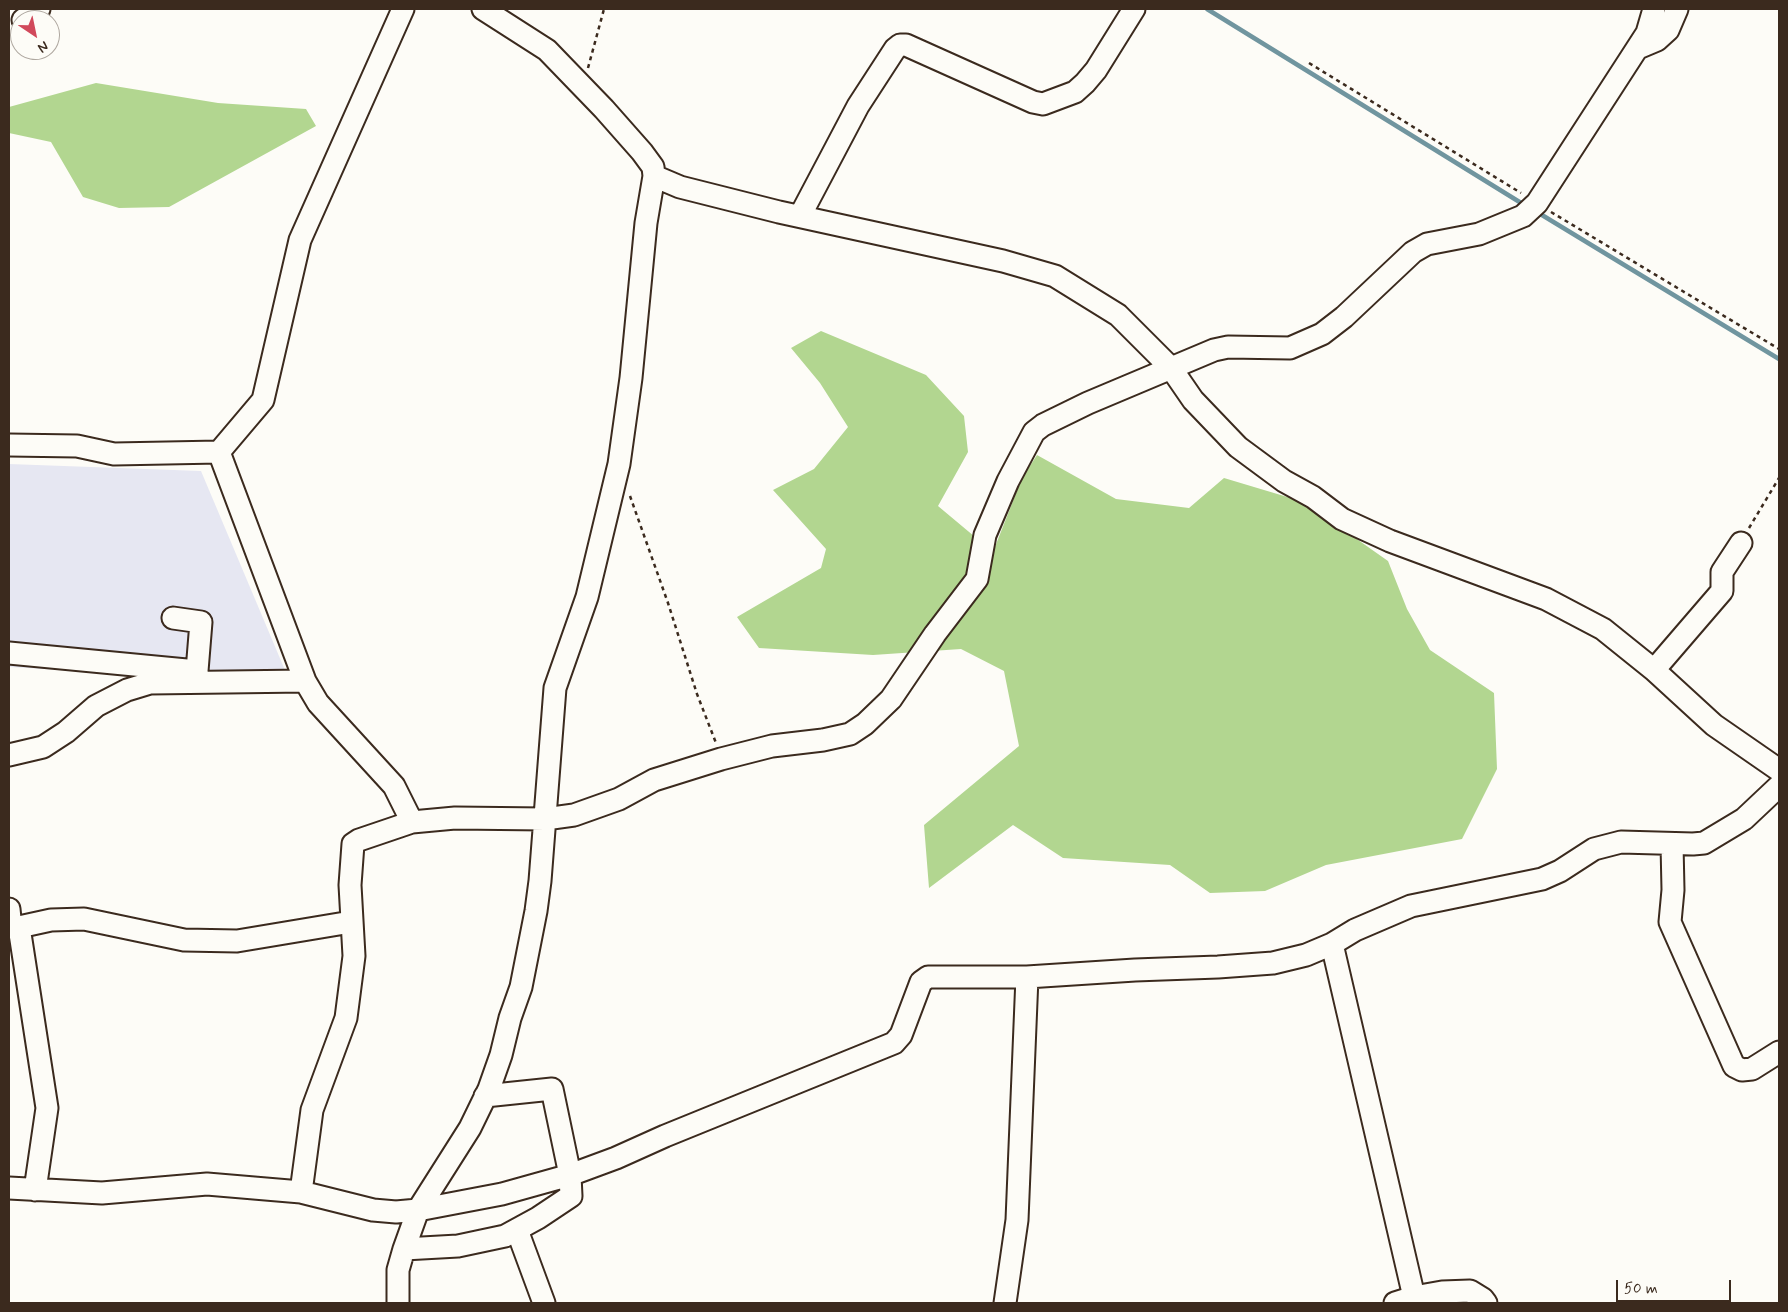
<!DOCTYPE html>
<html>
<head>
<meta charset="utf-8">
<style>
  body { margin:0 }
  #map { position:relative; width:1788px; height:1312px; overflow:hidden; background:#fdfcf7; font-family:Mynerve,sans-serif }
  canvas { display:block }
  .frame { position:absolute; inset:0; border:10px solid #3b2a1e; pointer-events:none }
  .north { position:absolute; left:10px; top:10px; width:50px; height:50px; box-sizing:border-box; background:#fdfcf7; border:1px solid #afa8a0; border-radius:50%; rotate:146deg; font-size:14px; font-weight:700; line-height:20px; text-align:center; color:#3b2a1e }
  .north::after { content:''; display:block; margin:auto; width:18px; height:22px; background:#d1495b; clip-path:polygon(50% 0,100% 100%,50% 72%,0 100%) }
  .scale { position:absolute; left:1616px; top:1280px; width:115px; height:22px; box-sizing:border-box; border:2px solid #3b2a1e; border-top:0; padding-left:6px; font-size:15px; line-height:18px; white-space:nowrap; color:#3b2a1e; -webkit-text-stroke:4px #fdfcf7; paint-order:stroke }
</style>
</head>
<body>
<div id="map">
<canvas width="1788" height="1312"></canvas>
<div class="frame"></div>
<div class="north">N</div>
<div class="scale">50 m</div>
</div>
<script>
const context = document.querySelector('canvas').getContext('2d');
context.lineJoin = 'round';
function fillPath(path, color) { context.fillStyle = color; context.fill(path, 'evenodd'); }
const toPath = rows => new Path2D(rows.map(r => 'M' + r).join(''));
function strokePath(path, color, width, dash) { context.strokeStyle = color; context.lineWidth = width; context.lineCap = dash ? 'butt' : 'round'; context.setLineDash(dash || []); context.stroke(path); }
fillPath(toPath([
  [9,464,201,471,287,675,152,675,9,667]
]), '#e6e7f2');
fillPath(toPath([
  [96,83,218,103,306,109,316,126,169,207,119,208,83,197,51,142,9,133,9,107],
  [821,331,926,375,964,416,968,452,938,506,993,552,1022,478,1037,455,1116,499,1189,508,1224,478,1304,502,1388,561,1407,609,1430,650,1494,693,1497,769,1462,839,1326,865,1265,891,1210,893,1170,865,1063,858,1013,825,929,888,924,825,1019,746,1004,671,961,649,873,655,759,648,737,617,821,568,826,549,773,490,814,469,848,427,820,383,791,348]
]), '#b2d690');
strokePath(toPath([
  [1207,9,1526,206],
  [1537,212,1779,359]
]), '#70959f', 4.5);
const minor = toPath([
  [23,20,39,9],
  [1638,48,1657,40,1668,30,1677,9],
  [654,176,680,187,779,212,1003,261,1055,276,1118,315,1171,368,1193,400,1238,447,1284,481,1313,497,1342,519,1390,541,1546,599,1603,629,1654,670,1714,725,1779,770],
  [800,216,858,106,895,49,900,45,906,45,1033,102,1043,104,1075,92,1085,83,1096,70,1134,9],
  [9,445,77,446,114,454,219,452],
  [219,452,263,400,300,240,403,9],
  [219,452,305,681,318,703,394,786,412,822],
  [9,653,197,671,201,622,173,618],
  [1654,670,1722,591,1722,572,1741,543],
  [9,755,43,747,66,732,96,706,127,690,150,683,305,681],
  [1672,844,1673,890,1670,922,1734,1066,1742,1070,1752,1069,1779,1052],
  [9,909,11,928,19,927,47,1108,35,1190],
  [19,927,51,920,84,919,184,940,237,941,351,922],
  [1332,944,1414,1297],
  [9,1188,102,1193,207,1184,301,1192,373,1210,396,1212,418,1210,502,1194,570,1175,616,1158,665,1136,894,1043,901,1035,921,982,928,977,1027,977,1135,970,1218,967,1273,963,1306,955,1332,944,1355,930,1411,906,1542,879,1560,871,1594,849,1621,842,1693,844,1704,843,1744,819,1779,786],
  [301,1192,312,1110,346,1018,354,956,350,885,353,844,359,840,412,822,455,818,545,819,574,815,619,799,654,780,721,759,772,746,823,740,850,734,865,724,891,699,935,634,977,579,985,535,1008,481,1034,432,1043,425,1088,403,1214,350,1228,347,1290,348,1322,334,1344,317,1413,252,1427,244,1479,234,1523,216,1537,203,1647,33,1654,9],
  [517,1230,544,1303],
  [404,1249,458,1246,505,1236,538,1218,571,1196,570,1175,552,1089,485,1096],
  [398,1303,398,1270,404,1249,418,1210,470,1128,489,1089,501,1055,510,1018,521,987,536,911,540,881,555,688,587,597,619,464,631,378,646,223,654,176,653,167,642,152,604,109,547,50,483,9],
  [1005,1303,1017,1220,1027,977],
  [1395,1303,1414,1297,1442,1292,1470,1291,1483,1299,1486,1303]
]);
strokePath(minor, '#3b2a1e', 25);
strokePath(toPath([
  [1309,63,1521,193],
  [588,68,604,9],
  [1551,212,1779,349],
  [630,496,668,603,697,694,716,743],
  [1749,528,1779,478]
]), '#3b2a1e', 2.5, [4, 4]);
strokePath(minor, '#fdfcf7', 21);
</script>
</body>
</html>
